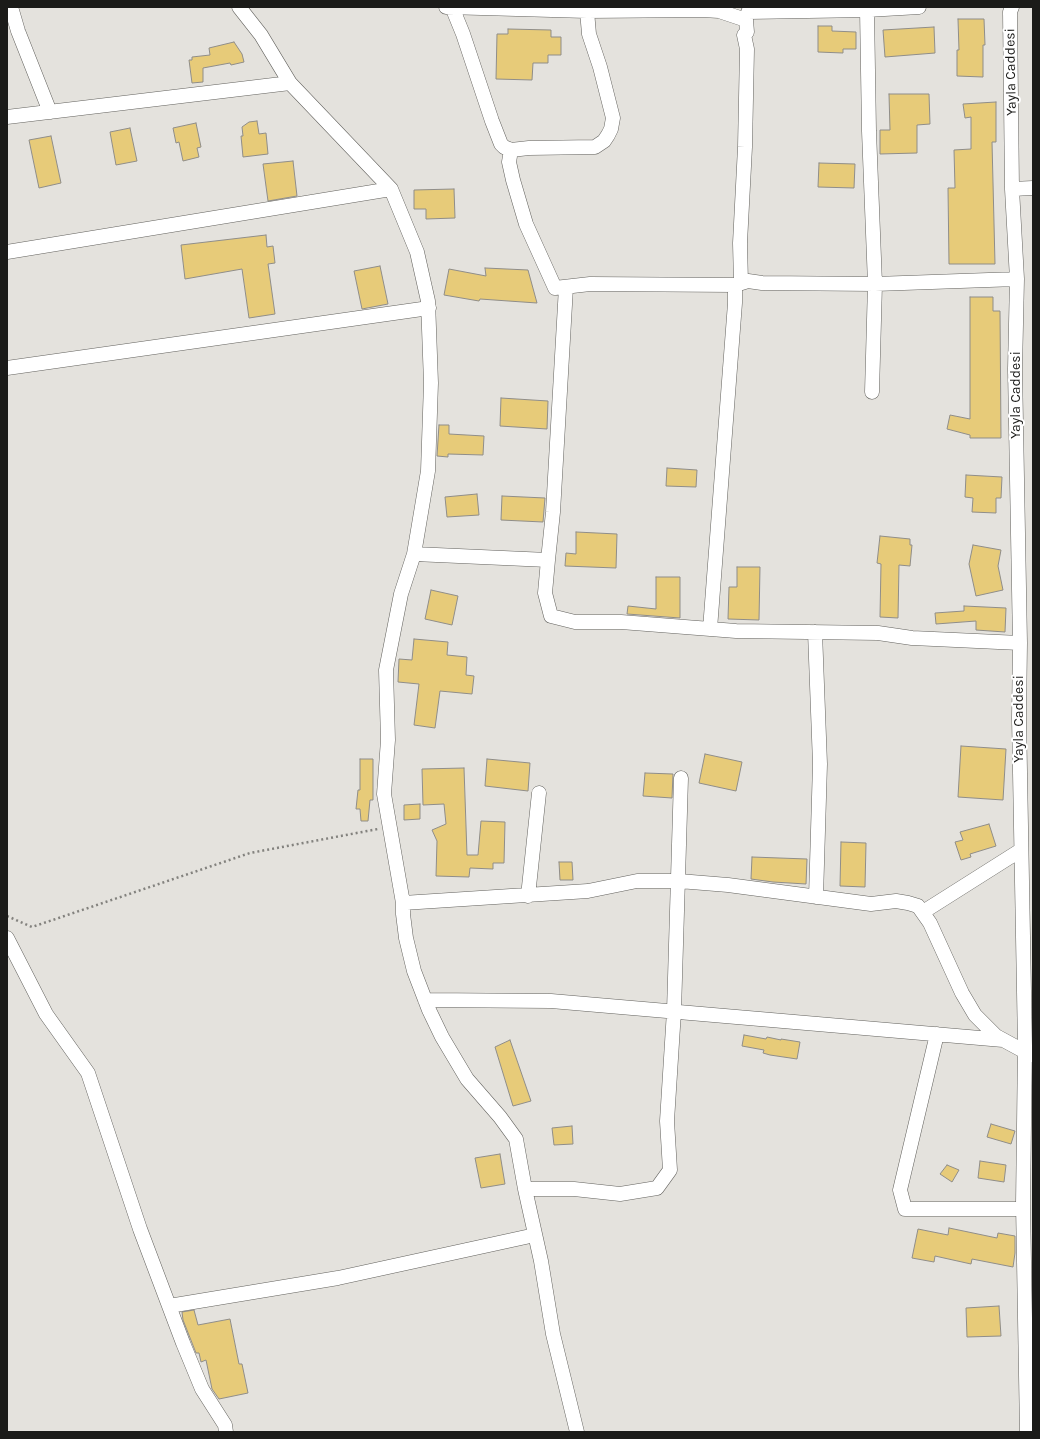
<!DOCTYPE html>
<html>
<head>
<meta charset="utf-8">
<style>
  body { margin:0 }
  #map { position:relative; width:1040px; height:1439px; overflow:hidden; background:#e4e2dd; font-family:Karla,sans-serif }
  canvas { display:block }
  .frame { position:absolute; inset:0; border:8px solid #1b1b19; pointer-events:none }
</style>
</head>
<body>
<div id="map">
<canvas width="1040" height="1439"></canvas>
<div class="frame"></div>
</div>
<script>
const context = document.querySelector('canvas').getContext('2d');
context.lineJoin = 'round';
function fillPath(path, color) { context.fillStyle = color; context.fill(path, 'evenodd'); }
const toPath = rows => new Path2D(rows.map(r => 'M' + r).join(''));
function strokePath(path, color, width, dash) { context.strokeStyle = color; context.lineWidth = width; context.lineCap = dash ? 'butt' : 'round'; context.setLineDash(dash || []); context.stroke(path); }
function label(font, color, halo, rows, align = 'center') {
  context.font = font + ' Karla,sans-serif'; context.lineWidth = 4; context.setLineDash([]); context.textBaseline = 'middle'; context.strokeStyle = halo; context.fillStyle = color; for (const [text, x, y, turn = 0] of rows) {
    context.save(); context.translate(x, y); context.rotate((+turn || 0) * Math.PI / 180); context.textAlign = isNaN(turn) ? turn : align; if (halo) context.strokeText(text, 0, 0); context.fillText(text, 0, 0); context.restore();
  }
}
const building = toPath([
  [958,19,984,19,985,45,983,45,983,77,957,76,957,50,959,50,958,19],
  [818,26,832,26,832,31,856,32,856,49,843,49,843,53,818,52,818,26],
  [934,27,935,53,885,57,883,30,934,27],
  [508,29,551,30,551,37,561,37,561,55,548,55,548,63,533,63,532,80,496,79,497,34,508,34,508,29],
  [234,42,242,54,244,62,231,65,230,63,203,68,203,82,192,83,189,60,192,60,192,57,210,55,209,48,234,42],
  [889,94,929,94,930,124,917,125,917,153,880,154,880,130,890,130,889,94],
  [996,102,996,142,992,142,995,264,949,264,948,188,955,188,954,150,971,149,971,117,965,118,963,104,996,102],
  [257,121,259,134,266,133,268,154,243,157,241,136,243,136,242,127,249,122,257,121],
  [196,123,201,147,197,148,199,157,183,161,179,142,176,143,173,128,196,123],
  [130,128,137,161,116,165,110,132,130,128],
  [51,136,61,183,39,188,29,140,51,136],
  [293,161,297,196,268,201,263,164,293,161],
  [819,163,855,164,854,188,818,187,819,163],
  [454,189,455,218,426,219,426,209,414,209,414,190,454,189],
  [266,235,267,247,273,246,275,263,268,264,275,314,249,318,242,269,185,279,181,245,266,235],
  [380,266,388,304,362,309,354,271,380,266],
  [485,268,528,270,537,303,480,299,479,301,444,295,449,269,486,276,485,268],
  [970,297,993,297,993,311,1000,311,1001,438,970,438,970,435,947,429,950,415,970,419,970,297],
  [501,398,548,401,547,429,500,426,501,398],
  [439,425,449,425,449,434,484,436,483,455,448,454,448,457,437,456,439,425],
  [667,468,697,470,696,487,666,486,667,468],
  [966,475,1002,477,1001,498,996,498,996,513,972,512,973,498,965,497,966,475],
  [477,494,479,515,447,517,445,497,477,494],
  [502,496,545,498,543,522,501,520,502,496],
  [576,532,617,534,616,568,565,566,566,553,576,554,576,532],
  [880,536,910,539,910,545,912,545,910,566,899,565,898,618,880,617,881,564,877,563,880,536],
  [973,545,1001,550,998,566,1003,590,976,596,969,564,973,545],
  [737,567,760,567,759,620,728,619,729,587,737,587,737,567],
  [656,577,680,577,680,618,627,614,628,606,656,609,656,577],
  [431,590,458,596,452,625,425,619,431,590],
  [964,606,1006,608,1005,632,976,630,976,621,936,624,935,613,964,611,964,606],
  [414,639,448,642,447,655,467,657,466,675,474,676,472,694,440,691,435,728,414,725,419,684,398,682,399,659,412,660,414,639],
  [961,746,1006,749,1003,800,958,797,961,746],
  [705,754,742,762,736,791,699,783,705,754],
  [360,759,373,759,373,800,370,800,368,821,361,821,360,809,356,809,358,790,360,790,360,759],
  [487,759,530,763,528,791,485,786,487,759],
  [464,768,467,855,478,855,481,821,505,822,504,863,493,863,493,869,470,868,469,877,436,876,437,841,432,830,446,824,444,804,423,805,422,769,464,768],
  [645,773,673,774,672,798,643,796,645,773],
  [420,804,420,819,404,820,404,805,420,804],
  [989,824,996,846,970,854,971,857,961,860,955,842,963,840,960,832,989,824],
  [841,842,866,843,865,887,840,886,841,842],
  [752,857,807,859,806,884,773,882,751,879,752,857],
  [559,862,572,862,573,880,560,880,559,862],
  [744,1035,766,1039,767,1037,781,1040,781,1039,800,1042,797,1059,770,1055,763,1053,764,1050,742,1046,744,1035],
  [510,1040,531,1101,513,1106,495,1047,510,1040],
  [991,1124,1015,1131,1011,1144,987,1137,991,1124],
  [572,1126,573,1144,554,1145,552,1128,572,1126],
  [500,1154,505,1184,481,1188,475,1158,500,1154],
  [980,1161,1006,1165,1004,1182,978,1178,980,1161],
  [947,1165,959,1170,952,1182,940,1174,947,1165],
  [949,1228,997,1238,998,1233,1015,1236,1015,1253,1013,1267,972,1259,971,1264,935,1256,934,1262,912,1258,918,1229,948,1235,949,1228],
  [999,1306,1001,1336,967,1337,966,1308,999,1306],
  [194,1310,198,1325,230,1319,239,1364,242,1364,248,1393,219,1399,212,1389,206,1360,201,1362,199,1353,196,1353,183,1320,182,1312,194,1310]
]);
fillPath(building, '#e7cb79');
strokePath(building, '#8f8d89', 1);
const minor = toPath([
  [11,7,18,31,50,112],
  [239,7,261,35,290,83,391,189,417,252,428,301,431,383,428,471,414,554,401,594,386,670,388,740,384,794,403,903,403,914,406,938,414,971,429,1010,442,1037,467,1079,500,1117,516,1139,525,1189,541,1261,553,1334,577,1432],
  [446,7,587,11,703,10,719,11,746,20,747,32,744,35,747,49,745,147,740,243,741,283],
  [452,7,463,34,492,121,501,144,504,147,511,150,529,148,595,147,604,141,608,135,611,129,613,118,600,67,589,34,587,11],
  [1012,7,1010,12,1012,189,1017,279,1015,369,1020,643,1019,717,1025,1046,1023,1204,1027,1432],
  [867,10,869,131,875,284,872,392],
  [748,12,867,10,919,7],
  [7,117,290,83],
  [511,150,509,162,513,180,526,224,555,288,590,284,735,285],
  [1012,189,1033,188],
  [7,252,391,189],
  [7,368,429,308],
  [414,554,548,560,553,512,566,287],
  [548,560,545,593,551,616,575,622,621,622,736,631,878,633,912,638,1020,643],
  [710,629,735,303,735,285,748,281,762,283,875,284,1017,279],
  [815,632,820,764,816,897],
  [528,896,539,793],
  [403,903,588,891,637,881,679,881,728,885,871,904,896,901,908,903,918,906,930,923,962,993,975,1015,996,1036,1031,1055],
  [923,912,1021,850],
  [7,938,46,1014,88,1073,140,1229,183,1343,202,1389,225,1425,226,1432],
  [425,1000,551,1001,1003,1040],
  [937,1034,900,1190,905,1209,1023,1209],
  [525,1189,574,1189,620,1194,657,1188,670,1170,667,1121,674,1011,681,778],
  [169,1306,338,1278,535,1235]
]);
strokePath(minor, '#63625e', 15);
strokePath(toPath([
  [7,916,32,927,250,853,378,829]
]), '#83827e', 2.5, [2, 3]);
strokePath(minor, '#fff', 14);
label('14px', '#1b1b19', '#fff', [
  ["Yayla Caddesi",1011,72,-91],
  ["Yayla Caddesi",1016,395,-90],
  ["Yayla Caddesi",1019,719,-90]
]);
</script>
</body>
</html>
